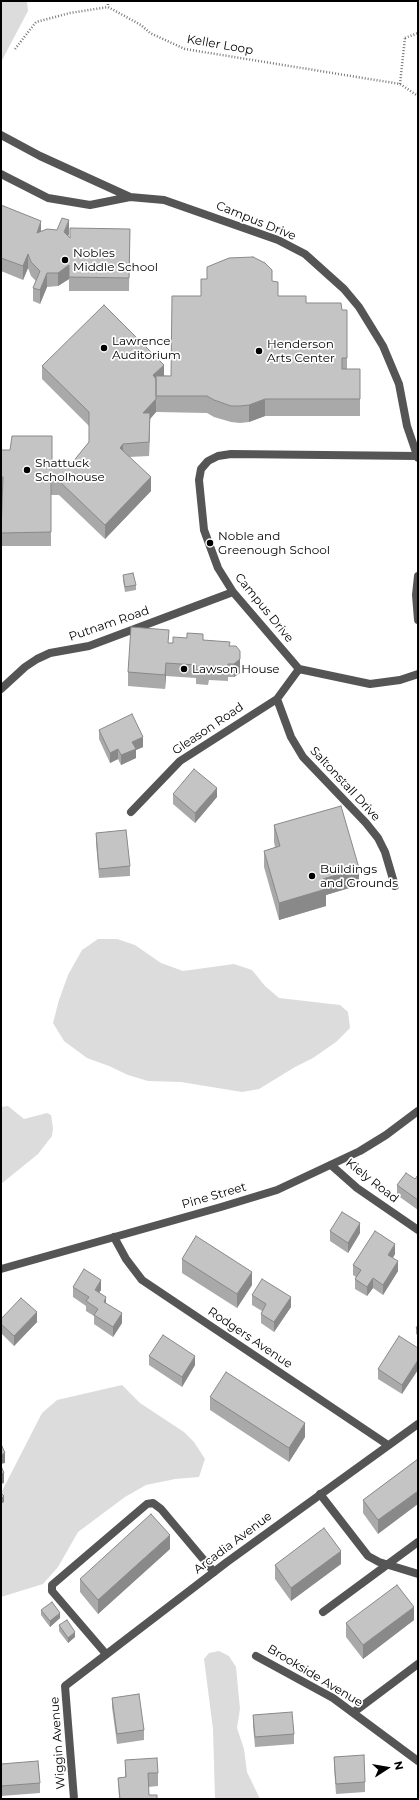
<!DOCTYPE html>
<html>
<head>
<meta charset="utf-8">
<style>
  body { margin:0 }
  #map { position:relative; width:419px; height:1800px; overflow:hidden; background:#fff; font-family:Montserrat,sans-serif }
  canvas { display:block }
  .frame { position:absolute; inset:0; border:2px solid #000; pointer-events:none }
  .north { position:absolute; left:367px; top:1748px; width:40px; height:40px; -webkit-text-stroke:3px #fff; paint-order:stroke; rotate:78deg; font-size:11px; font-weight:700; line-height:16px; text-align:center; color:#000 }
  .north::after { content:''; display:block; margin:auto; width:14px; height:18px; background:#000; clip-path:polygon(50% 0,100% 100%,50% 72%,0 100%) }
</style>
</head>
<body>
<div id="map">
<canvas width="419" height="1800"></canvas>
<div class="frame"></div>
<div class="north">N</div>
</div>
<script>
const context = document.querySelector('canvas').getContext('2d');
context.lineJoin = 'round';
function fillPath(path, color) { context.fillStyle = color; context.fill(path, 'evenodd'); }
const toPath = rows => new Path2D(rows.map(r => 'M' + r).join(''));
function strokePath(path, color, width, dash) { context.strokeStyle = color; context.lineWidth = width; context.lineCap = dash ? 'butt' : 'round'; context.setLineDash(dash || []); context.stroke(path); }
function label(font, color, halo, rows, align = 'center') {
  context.font = font + ' Montserrat,sans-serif'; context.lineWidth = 3.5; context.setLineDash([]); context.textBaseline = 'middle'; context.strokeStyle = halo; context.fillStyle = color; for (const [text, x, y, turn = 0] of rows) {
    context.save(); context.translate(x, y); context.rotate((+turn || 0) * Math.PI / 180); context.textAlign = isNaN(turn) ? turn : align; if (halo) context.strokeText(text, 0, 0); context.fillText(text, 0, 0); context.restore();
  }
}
fillPath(toPath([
  [1,1,27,1,28,11,1,62],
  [98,939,117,939,135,945,161,963,183,971,234,964,252,970,265,986,279,998,340,1005,348,1012,350,1028,336,1042,313,1058,295,1067,259,1089,242,1092,181,1082,148,1081,128,1075,109,1066,87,1058,64,1041,53,1023,59,1000,68,975,82,950],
  [8,1106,24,1119,47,1113,51,1115,53,1128,52,1136,38,1154,1,1184,1,1107],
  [122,1385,140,1403,184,1432,194,1442,205,1459,199,1477,175,1479,146,1485,125,1497,78,1532,58,1567,43,1584,1,1597,1,1493,42,1413,57,1400],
  [219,1651,229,1656,236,1667,240,1709,237,1728,244,1749,247,1772,260,1799,215,1799,213,1729,204,1659,209,1653]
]), '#dcdcdc');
strokePath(toPath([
  [108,1,108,7],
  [405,38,418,33],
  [15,49,36,22,70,13,108,7,141,25,150,33,185,49,400,84,418,96],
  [400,84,405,37]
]), '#777', 2.5, [1, 2]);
strokePath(toPath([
  [1,135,40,156,130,197,164,200,278,240,305,254,344,289,359,307,383,346,399,384,407,426,418,458],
  [1,174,48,198,90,205,130,197],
  [417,456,231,454,218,456,208,461,201,469,199,480,204,530,218,568,233,592,299,669,370,684,400,680,418,674],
  [418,576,416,595,418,620],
  [1,689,25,667,37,659,50,653,89,646,233,592],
  [277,699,291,737,303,757,366,823,378,838,385,852,395,886],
  [131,812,180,761,277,699,299,669],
  [320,1494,368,1556,379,1562,418,1574],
  [323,1612,418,1542],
  [106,1654,52,1591,52,1585,147,1504,153,1503,161,1509,214,1572]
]), '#555', 8);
strokePath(toPath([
  [331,1165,357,1188,418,1230],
  [114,1237,126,1259,142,1280,388,1445],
  [256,1656,333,1698,418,1761],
  [354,1712,418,1664],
  [74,1799,65,1686,227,1562,418,1424]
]), '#555', 8);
strokePath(toPath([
  [1,1269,221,1207,277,1190,360,1151,386,1135,418,1111]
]), '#555', 8);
fillPath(toPath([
  [1,205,41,231,69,234,68,236,70,238,130,229,129,291,69,291,69,279,58,286,47,287,40,304,33,301,33,288,36,281,31,276,28,268,23,280,1,271],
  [272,281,278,296,306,303,342,310,347,310,347,369,360,369,360,416,265,416,249,422,240,423,231,422,214,417,207,413,156,412,150,419,149,456,129,457,151,491,105,539,59,495,51,495,51,546,1,546,3,491,1,491,1,450,52,461,72,463,89,442,89,426,42,379,42,366,171,376,201,296],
  [123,575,136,585,136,590,125,592,123,580],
  [203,640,230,646,240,664,240,673,234,677,228,677,228,681,209,680,208,685,196,684,196,678,166,676,165,689,128,686,128,672,169,643,173,643],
  [99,730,143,747,136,750,136,758,121,765,118,759,110,763,99,739],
  [173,794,217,797,195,823,173,804],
  [274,825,359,885,326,895,326,906,279,920,264,867,264,851,275,847,274,842],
  [96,833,130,866,130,876,99,878,96,843],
  [418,1175,418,1210,397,1195,397,1185,415,1179],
  [330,1231,360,1233,348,1253,330,1241],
  [395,1254,393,1258,398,1271,383,1295,373,1288,367,1296,355,1289,355,1279,356,1277,353,1275,353,1265],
  [182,1259,252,1285,237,1308,182,1273],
  [73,1287,101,1290,99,1292,106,1303,122,1323,113,1337,94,1324,94,1316,86,1311,86,1306,73,1297],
  [252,1295,291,1307,274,1332,261,1323,261,1314,262,1311,252,1305],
  [1,1319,37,1322,14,1346,1,1333],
  [418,1325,418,1335,416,1334,416,1328],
  [418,1348,402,1394,378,1379,378,1369],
  [149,1356,195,1365,182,1387,149,1365],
  [210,1397,305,1437,289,1462,210,1410],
  [418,1459,378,1534,363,1513,363,1500],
  [170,1549,98,1614,80,1592,80,1579],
  [341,1564,291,1601,275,1579,275,1565],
  [41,1610,60,1618,50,1627,41,1615],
  [414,1620,363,1659,346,1637,346,1623],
  [59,1625,75,1637,68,1643,59,1631],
  [112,1698,144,1730,144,1740,117,1744,112,1707],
  [253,1715,294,1734,294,1744,255,1747,253,1725],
  [334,1757,365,1782,365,1792,336,1794,334,1767],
  [125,1760,158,1773,158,1786,148,1787,149,1795,157,1799,119,1799,118,1778,125,1777],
  [1,1764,40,1783,40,1793,1,1796]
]), '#a9a9a9');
fillPath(toPath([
  [69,220,69,234,64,246,64,232],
  [41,221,41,235,37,233],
  [28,254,28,268,23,280,23,266],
  [69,265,69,279,58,286,58,273],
  [47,273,47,287,40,304,40,290],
  [164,365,164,379,153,389,153,375],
  [156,399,156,412,150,419,149,456,149,442,143,413],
  [265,399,265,416,249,422,249,405],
  [123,444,123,457,120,448],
  [151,477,151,491,105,539,105,525],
  [240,651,240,673,234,677,234,664],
  [166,663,166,676,165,689,165,675],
  [143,737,143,747,136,750,136,758,121,765,121,755,132,742],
  [118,749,118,759,110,763,110,753],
  [217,788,217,797,195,823,195,813],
  [359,868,359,885,326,895,326,906,279,920,279,903,323,879],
  [360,1223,360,1233,348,1253,348,1243],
  [395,1244,395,1254,388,1265,388,1255],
  [398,1261,398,1271,383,1295,383,1285],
  [252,1272,252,1285,237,1308,237,1294],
  [373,1278,373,1288,367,1296,367,1287],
  [101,1280,101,1290,95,1299,95,1290],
  [106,1297,106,1307,104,1302],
  [291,1297,291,1307,274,1332,274,1322],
  [37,1312,37,1322,14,1346,14,1336],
  [122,1313,122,1323,113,1337,113,1327],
  [195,1356,195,1365,182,1387,182,1377],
  [418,1360,418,1370,402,1394,402,1385],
  [305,1423,305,1437,289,1462,289,1448],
  [5,1453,5,1463,1,1464,1,1455],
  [4,1473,4,1483,1,1484,1,1474],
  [418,1491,418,1504,378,1534,378,1520],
  [4,1496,4,1502,1,1504,1,1499],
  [170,1535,170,1549,98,1614,98,1600],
  [341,1551,341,1564,291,1601,291,1588],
  [414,1607,414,1620,363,1659,363,1645],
  [60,1613,60,1618,50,1627,50,1621],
  [75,1632,75,1637,68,1643,68,1638]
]), '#898989');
const building = toPath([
  [1,205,41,221,37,233,47,229,57,230,62,218,69,220,64,232,70,238,70,228,130,229,129,278,69,277,69,265,58,273,47,273,40,290,33,288,40,271,31,262,28,254,23,266,1,258,1,205],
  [253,257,265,263,272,270,272,281,278,282,278,296,306,296,306,303,341,303,342,310,347,310,347,358,342,358,342,369,360,369,360,399,265,399,249,405,240,406,231,406,214,400,207,396,156,396,156,376,171,376,172,296,201,296,201,279,207,279,207,267,229,258,253,257],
  [104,305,164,365,153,375,156,379,156,399,143,413,150,413,149,442,123,444,120,448,151,477,105,525,59,481,51,482,51,532,1,533,3,477,1,477,1,450,10,450,12,436,52,436,52,461,72,463,89,442,89,412,42,366,104,305],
  [133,573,136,585,125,587,123,575,133,573],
  [131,627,169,630,168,643,173,643,173,637,187,638,187,633,203,634,203,640,230,642,229,646,236,646,240,651,240,659,234,664,228,664,228,667,209,666,208,671,196,670,196,665,166,663,165,675,128,672,131,627],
  [132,714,143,737,132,742,136,749,121,755,118,749,110,753,99,730,132,714],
  [194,769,217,788,195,813,173,794,194,769],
  [341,806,359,868,323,879,326,889,279,903,264,851,280,846,274,825,341,806],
  [126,830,130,866,99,869,96,833,126,830],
  [406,1173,415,1179,418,1175,418,1200,397,1185,406,1173],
  [342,1212,360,1223,348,1243,330,1231,342,1212],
  [375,1231,395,1244,388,1255,398,1261,383,1285,373,1278,367,1287,355,1279,361,1270,353,1265,375,1231],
  [196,1236,252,1272,237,1294,182,1259,196,1236],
  [84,1269,101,1280,95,1290,106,1297,104,1302,122,1313,113,1327,94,1315,98,1309,86,1301,89,1297,73,1287,84,1269],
  [262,1279,291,1297,274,1322,261,1314,266,1304,252,1295,262,1279],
  [21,1298,37,1312,14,1336,1,1324,1,1319,21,1298],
  [418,1325,418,1330,416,1328,418,1325],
  [163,1335,195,1356,182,1377,149,1356,163,1335],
  [399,1336,418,1348,418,1360,402,1385,378,1369,399,1336],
  [226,1372,305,1423,289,1448,210,1397,226,1372],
  [1,1444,5,1453,1,1455,1,1444],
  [418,1459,418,1491,378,1520,363,1500,418,1459],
  [1,1466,4,1473,1,1474,1,1466],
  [1,1493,4,1496,1,1499,1,1493],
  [151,1514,170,1535,98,1600,80,1579,151,1514],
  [324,1528,341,1551,291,1588,275,1565,324,1528],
  [397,1585,414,1607,363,1645,346,1623,397,1585],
  [52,1602,60,1613,50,1621,41,1610,52,1602],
  [67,1620,75,1632,68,1638,59,1625,67,1620],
  [139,1694,144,1730,117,1734,112,1698,139,1694],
  [292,1712,294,1734,255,1737,253,1715,292,1712],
  [364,1755,365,1782,336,1784,334,1757,364,1755],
  [157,1758,158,1773,148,1773,149,1795,157,1795,157,1799,120,1799,118,1778,126,1777,125,1760,157,1758],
  [38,1761,40,1783,1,1786,1,1764,38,1761]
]);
fillPath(building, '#c4c4c4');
strokePath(building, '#898989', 1);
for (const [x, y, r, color] of [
  [65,260,4,"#000"],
  [104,348,4,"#000"],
  [259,351,4,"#000"],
  [27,470,4,"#000"],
  [210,543,4,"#000"],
  [184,669,4,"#000"],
  [312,876,4,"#000"]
]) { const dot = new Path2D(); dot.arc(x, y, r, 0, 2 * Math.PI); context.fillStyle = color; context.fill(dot); strokePath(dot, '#fff', 1.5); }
label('12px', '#000', '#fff', [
  ["Keller Loop",220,45,10],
  ["Campus Drive",256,221,22],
  ["Campus Drive",264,608,51],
  ["Putnam Road",109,624,-19],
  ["Gleason Road",208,729,-34],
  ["Saltonstall Drive",345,784,47],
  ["Kiely Road",372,1181,38],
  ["Pine Street",214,1196,-16],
  ["Rodgers Avenue",250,1338,34],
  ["Arcadia Avenue",233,1543,-37],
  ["Brookside Avenue",315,1676,31],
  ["Wiggin Avenue",58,1743,-94]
]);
label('12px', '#000', '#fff', [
  ["Nobles",73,253],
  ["Middle School",73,267],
  ["Lawrence",112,341],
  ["Auditorium",112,355],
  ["Henderson",267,344],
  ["Arts Center",267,358],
  ["Shattuck",35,463],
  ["Scholhouse",35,477],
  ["Noble and",218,536],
  ["Greenough School",218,550],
  ["Lawson House",192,669],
  ["Buildings",320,869],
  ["and Grounds",320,883]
], 'left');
</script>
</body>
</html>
